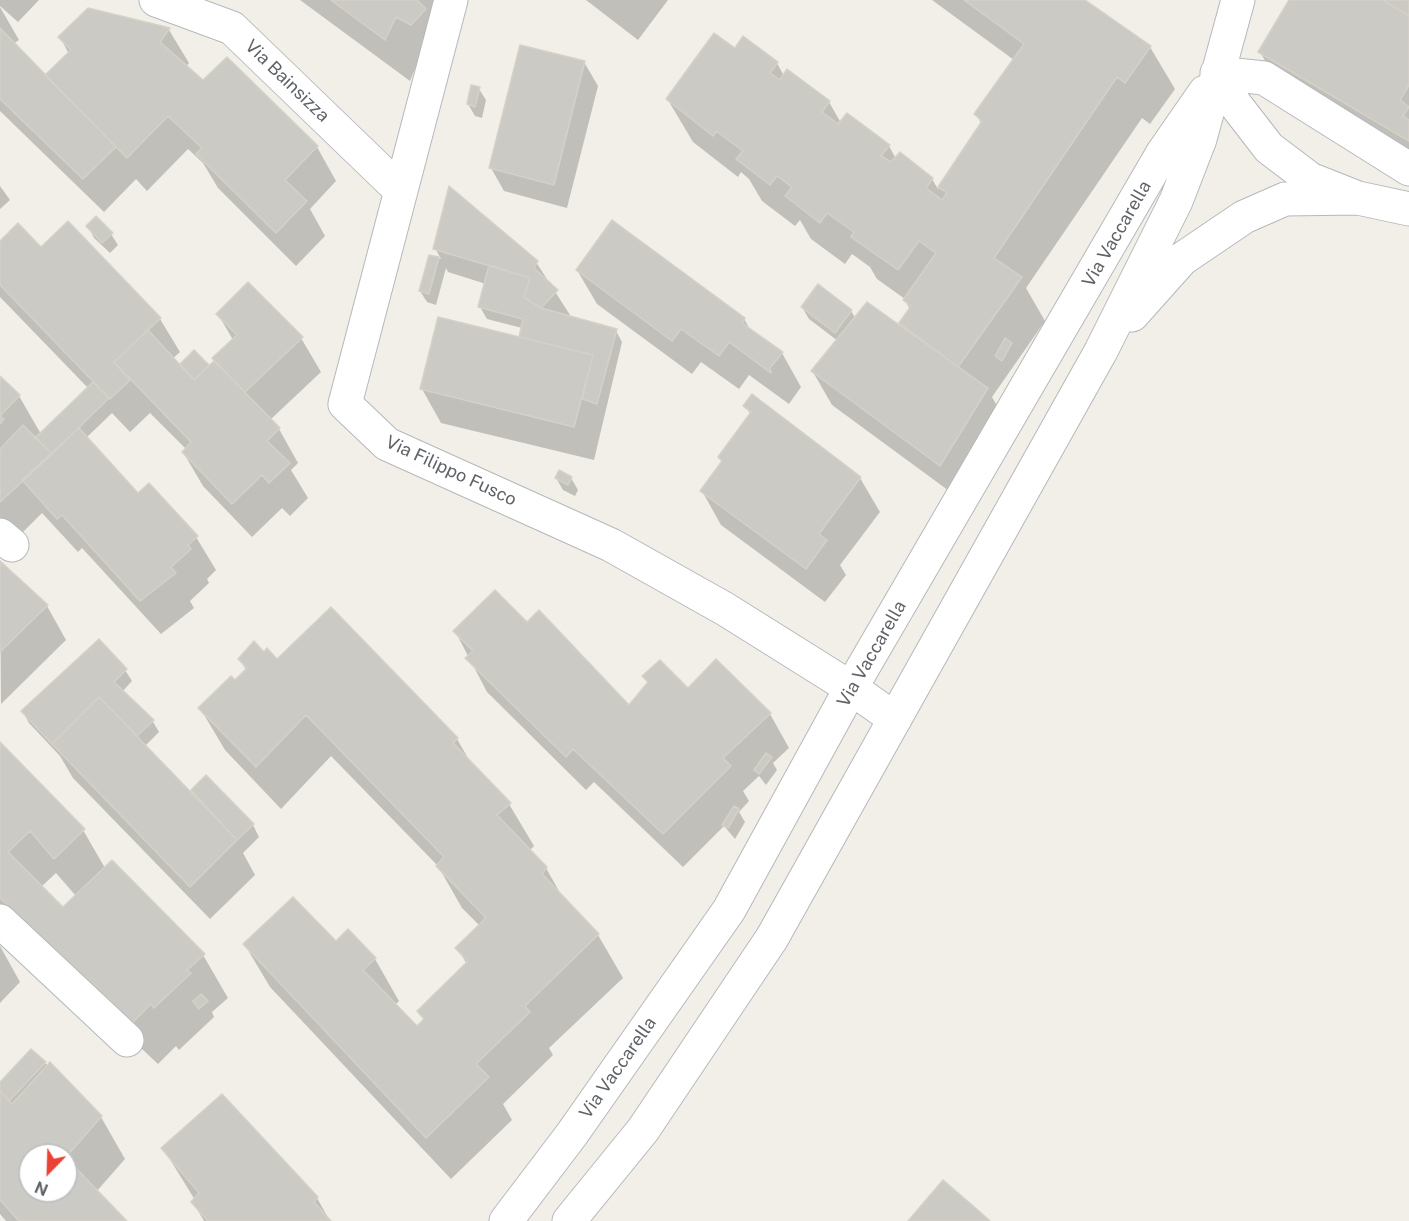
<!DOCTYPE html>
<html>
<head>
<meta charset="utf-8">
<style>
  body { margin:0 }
  #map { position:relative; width:1409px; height:1221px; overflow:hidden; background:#f1efe8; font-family:"Public Sans",sans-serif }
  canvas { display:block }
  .north { position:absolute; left:18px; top:1143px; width:60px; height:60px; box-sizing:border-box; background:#fff; border:2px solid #bfc1c3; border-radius:50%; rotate:203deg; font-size:16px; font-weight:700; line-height:24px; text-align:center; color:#5f6368 }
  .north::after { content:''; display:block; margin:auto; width:21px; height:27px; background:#ea4335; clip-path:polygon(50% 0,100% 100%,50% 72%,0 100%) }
</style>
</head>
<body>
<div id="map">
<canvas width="1409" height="1221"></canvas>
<div class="north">N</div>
</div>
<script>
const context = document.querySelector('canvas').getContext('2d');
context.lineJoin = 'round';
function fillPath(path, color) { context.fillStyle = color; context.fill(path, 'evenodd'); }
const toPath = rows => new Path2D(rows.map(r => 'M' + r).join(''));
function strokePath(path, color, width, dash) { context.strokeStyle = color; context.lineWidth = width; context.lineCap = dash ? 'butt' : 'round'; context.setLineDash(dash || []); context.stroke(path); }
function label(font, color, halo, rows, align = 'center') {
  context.font = font + ' "Public Sans",sans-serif'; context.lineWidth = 6; context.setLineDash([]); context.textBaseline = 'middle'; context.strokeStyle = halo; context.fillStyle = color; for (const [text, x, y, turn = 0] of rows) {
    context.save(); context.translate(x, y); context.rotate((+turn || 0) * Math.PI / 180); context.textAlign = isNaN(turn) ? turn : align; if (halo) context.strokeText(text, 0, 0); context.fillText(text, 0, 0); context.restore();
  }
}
fillPath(toPath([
  [0,0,39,0,18,22,0,6],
  [300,0,443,0,410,81],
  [586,0,668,0,638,40],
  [932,0,1083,0,1150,47,1175,89,1150,124,1142,118,1026,288,1045,321,992,397,1007,423,960,499,832,405,813,372,838,341,809,319,802,307,818,286,851,311,856,319,905,331,901,323,910,310,905,299,877,279,870,267,852,254,845,264,811,239,800,220,795,226,762,201,749,179,741,172,738,177,693,142,668,100,735,50,777,63,784,76,788,71,829,102,841,123,889,146,896,159,932,179,938,189,982,125,976,114,1014,60],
  [1291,0,1409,0,1409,162,1280,86,1260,52],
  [0,7,19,40,13,44,45,77,69,54,60,37,88,10,169,30,189,63,186,67,203,82,317,147,336,181,310,209,325,236,296,266,218,188,203,163,188,149,147,191,136,179,104,212,0,111],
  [584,62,598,86,567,208,504,191,491,168],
  [479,89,486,100,482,118,475,116,468,104],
  [0,186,10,200,0,209],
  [88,226,111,234,118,245,110,253,94,238],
  [0,243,41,249,160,319,180,352,172,359,185,371,182,364,194,352,209,367,233,340,218,314,301,338,321,372,270,420,279,429,298,463,291,470,308,498,290,516,282,508,252,537,203,486,183,452,186,449,150,413,130,432,112,413,86,438,138,495,196,537,216,570,207,579,209,583,190,601,194,608,161,634,82,548,78,552,42,513,12,543,0,531,0,379,19,396,41,434,88,388,0,297],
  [435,248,536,262,570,315,568,317,616,331,622,342,594,460,441,423,422,389,520,338,522,328,487,319,480,307,486,284,448,272,446,268,436,305,427,302,420,291,430,256,441,259],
  [577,270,744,319,751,331,782,353,801,387,789,404,749,375,739,389,701,362,692,374,597,304],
  [745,406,860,478,880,512,840,565,846,575,825,602,721,525,702,491,723,463,719,457,751,415],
  [559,472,571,478,578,490,575,496,563,490,556,478],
  [0,563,47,606,66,640,1,704],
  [331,609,457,739,472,765,509,804,534,846,529,851,546,868,564,900,598,935,623,978,549,1048,553,1055,503,1104,512,1120,451,1179,270,987,245,945,336,943,375,959,399,1001,395,1005,417,1028,424,1021,419,1011,467,964,457,948,480,926,462,908,438,866,331,756,281,809,225,750,200,708,246,670,240,659,264,654,277,661],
  [528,624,629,707,648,684,644,676,770,714,789,748,773,763,777,770,766,785,759,776,743,791,749,801,739,812,745,822,735,839,724,826,683,867,594,782,586,790,487,692,455,631],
  [125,670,132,681,122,692,152,720,159,732,145,746,199,801,193,790,253,825,259,837,243,853,255,875,210,919,73,778,60,756,29,723,23,712],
  [0,744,83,830,105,868,203,955,228,998,212,1012,214,1017,179,1050,176,1046,158,1064,0,916],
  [56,873,76,896,63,909,41,887],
  [0,946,20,982,0,1003],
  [45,1063,101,1117,125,1159,96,1192,125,1221,6,1221,0,1214,0,1084],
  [30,1155,66,1155,66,1191,30,1191],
  [222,1096,317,1198,330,1221,204,1221,193,1202,195,1200,163,1148]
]), '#0003');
const building = toPath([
  [331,0,417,0,426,9,411,25,396,17,385,40,331,0],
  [964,0,1085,0,1151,46,1125,83,1117,77,994,258,1022,277,958,367,899,323,911,306,903,300,936,253,919,241,898,270,851,237,854,232,827,213,820,223,785,196,792,187,777,176,770,185,736,159,743,151,716,131,713,136,666,99,714,33,735,48,743,36,778,62,770,73,780,80,787,69,830,101,822,112,838,124,847,113,890,145,881,156,891,162,900,152,933,178,926,188,942,200,947,193,938,187,982,121,974,114,1024,44,964,0],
  [1289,0,1383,0,1409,16,1409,85,1400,100,1409,107,1403,116,1409,120,1409,141,1258,52,1289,0],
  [1383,0,1409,0,1409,16,1383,0],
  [88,8,170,28,160,42,203,80,227,57,318,146,285,180,307,201,276,233,196,154,202,148,168,116,127,158,45,75,71,50,58,37,88,8],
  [0,28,116,147,83,179,0,99,0,28],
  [520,45,585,61,554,185,489,168,520,45],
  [471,85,480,87,475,107,467,104,471,85],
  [449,186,538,261,534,268,558,290,541,308,524,297,530,278,433,249,449,186],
  [96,216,113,233,102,243,86,226,96,216],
  [612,220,745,318,742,323,783,352,770,368,771,373,729,342,719,356,681,329,672,341,576,270,612,220],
  [68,221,161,318,114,362,130,380,110,399,0,285,0,241,18,223,41,247,68,221],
  [429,255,439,257,429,294,419,291,429,255],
  [489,265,530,278,524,297,541,308,617,329,597,404,582,399,593,355,519,337,523,319,478,307,489,265],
  [248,282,303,337,245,392,212,358,237,335,216,314,248,282],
  [818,284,852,310,835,333,801,307,818,284],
  [867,302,988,388,940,466,811,371,867,302],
  [438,317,593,355,574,427,420,389,438,317],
  [148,330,194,380,214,361,280,428,267,441,290,463,269,483,262,475,232,504,182,452,191,442,114,362,148,330],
  [1005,338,1012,343,1002,361,995,356,1005,338],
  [194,350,209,365,194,380,180,364,194,350],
  [0,376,20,395,0,416,4,419,0,424,0,376],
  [93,382,109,398,52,454,35,438,93,382],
  [752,394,861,477,819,534,827,540,806,569,700,491,722,461,718,457,751,412,743,406,752,394],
  [23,425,52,454,0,502,0,449,23,425],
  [79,428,138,493,149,483,198,536,188,545,191,549,171,567,176,573,140,601,62,515,57,519,22,480,79,428],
  [559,470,572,477,568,485,555,478,559,470],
  [0,561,48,605,0,652,0,561],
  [495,590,527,622,539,610,629,705,648,682,642,676,660,660,688,688,716,659,771,713,723,758,731,766,663,834,573,749,566,757,465,658,473,651,453,631,495,590],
  [331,607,458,738,453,743,511,803,497,815,547,867,542,874,599,934,525,1006,530,1012,476,1064,489,1077,426,1138,243,944,293,897,336,941,348,929,376,958,363,970,417,1026,424,1019,417,1011,468,961,455,948,486,918,436,866,444,857,306,715,256,767,198,708,231,676,235,680,247,668,238,659,254,641,264,652,267,648,277,659,331,607],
  [99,639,127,669,114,682,154,720,137,736,99,697,52,744,21,711,99,639],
  [99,697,237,840,190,887,52,744,99,697],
  [0,742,85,829,54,859,30,831,8,852,63,907,112,860,205,954,187,970,191,973,154,1008,151,1004,133,1022,0,898,0,742],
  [766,753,772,757,759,774,754,770,766,753],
  [206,775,254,824,237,840,191,790,206,775],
  [734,806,739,809,728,828,722,825,734,806],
  [201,994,208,1001,199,1009,193,1001,201,994],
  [31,1049,46,1062,9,1101,0,1091,0,1082,31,1049],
  [50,1062,102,1116,66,1157,30,1155,30,1191,66,1191,66,1158,127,1221,19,1221,0,1200,0,1091,12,1104,50,1062],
  [222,1094,318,1197,314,1202,331,1221,208,1221,191,1202,199,1193,161,1148,222,1094],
  [943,1180,979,1211,990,1221,908,1221,943,1180]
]);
fillPath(building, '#cccac5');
strokePath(building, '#d6d1c6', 1.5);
const minor = toPath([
  [156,0,232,28,399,189],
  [451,0,345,404,387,444,611,545,725,609,851,688,895,719],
  [1217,73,1235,104,1269,148,1310,179,1358,198,1409,209],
  [1217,73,1264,78,1409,169],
  [1132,315,1182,259,1244,217,1285,199,1358,198],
  [0,535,12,545],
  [0,921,127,1040],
  [506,1221,572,1134,729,910,851,688,1162,154,1205,92],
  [569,1221,643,1130,772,938,1101,351,1176,201,1200,139,1238,0]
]);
strokePath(minor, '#b5b8bc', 35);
strokePath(minor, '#fff', 33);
label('18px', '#5f6368', '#fff', [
  ["Via Bainsizza",287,81,44],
  ["Via Vaccarella",1117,234,-60],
  ["Via Filippo Fusco",451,471,25],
  ["Via Vaccarella",872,654,-60],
  ["Via Vaccarella",618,1068,-55]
]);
</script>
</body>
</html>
